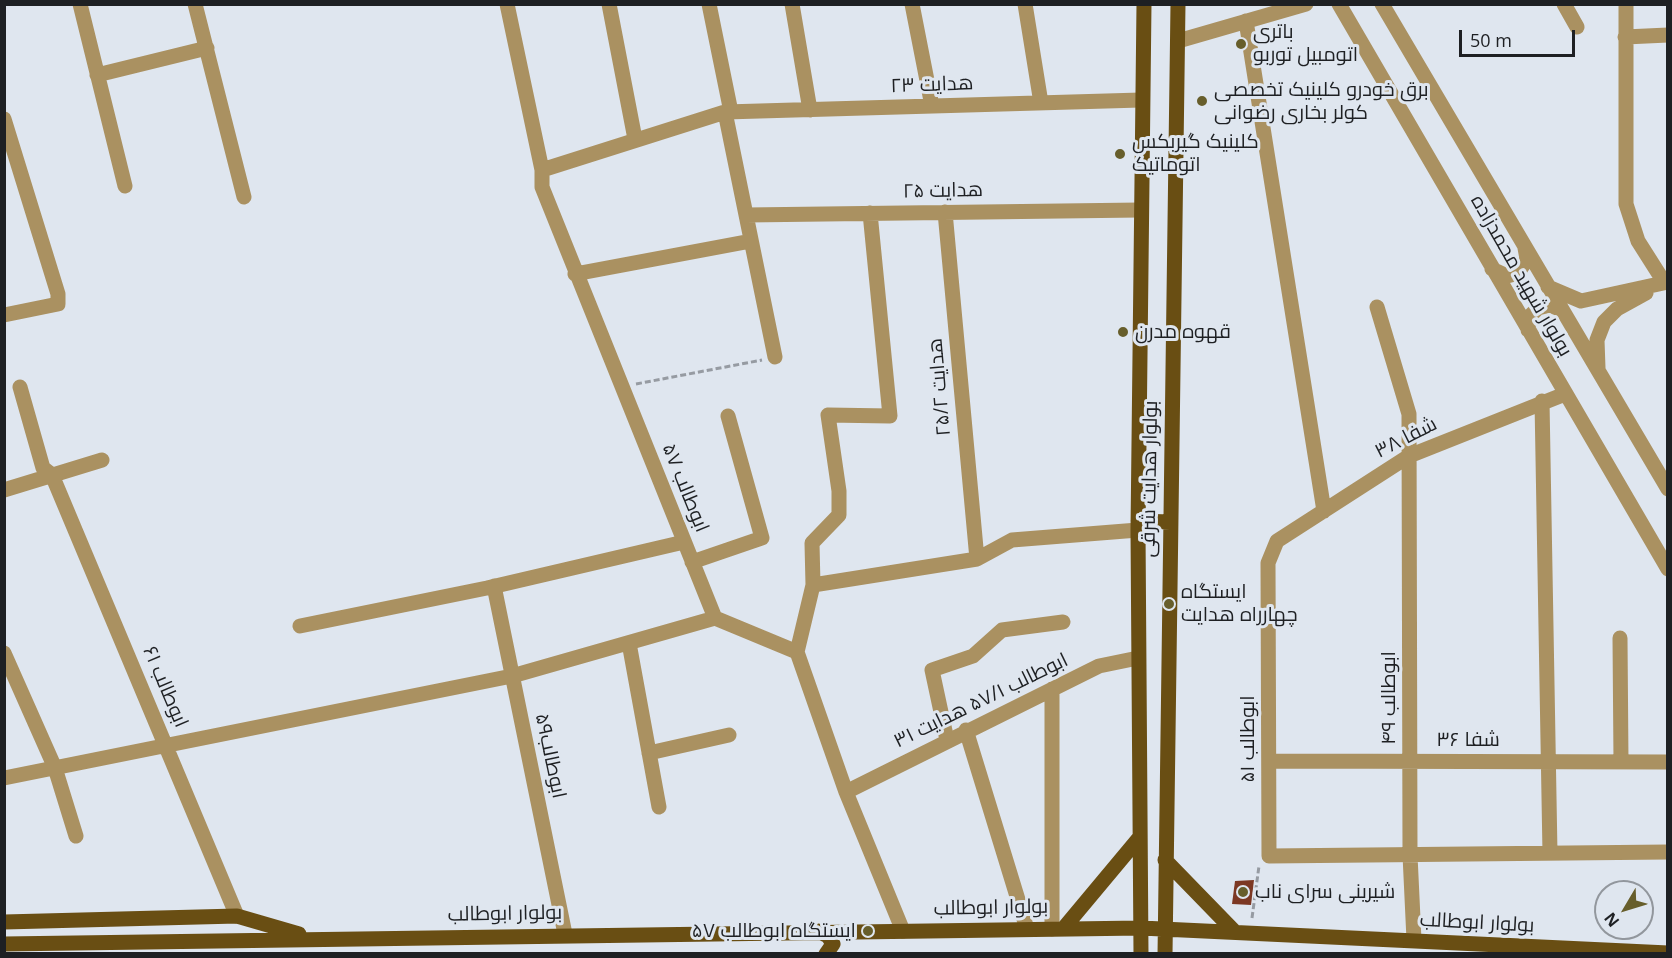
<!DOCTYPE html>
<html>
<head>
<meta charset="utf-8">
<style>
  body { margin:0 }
  #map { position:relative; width:1672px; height:958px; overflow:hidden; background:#dfe6ef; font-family:"Open Sans",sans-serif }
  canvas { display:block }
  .frame { position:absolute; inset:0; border:6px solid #1e2023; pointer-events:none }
  .north { position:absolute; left:1594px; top:880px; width:60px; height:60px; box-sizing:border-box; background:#dfe6ef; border:2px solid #92979d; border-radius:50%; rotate:232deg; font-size:16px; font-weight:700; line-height:24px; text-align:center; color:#1e2023 }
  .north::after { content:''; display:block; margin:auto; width:21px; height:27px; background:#675e2b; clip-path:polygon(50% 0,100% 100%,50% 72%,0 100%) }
  .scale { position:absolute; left:1459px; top:30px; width:116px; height:27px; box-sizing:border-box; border:3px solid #1e2023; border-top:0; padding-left:8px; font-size:18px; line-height:21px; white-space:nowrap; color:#1e2023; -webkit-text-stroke:4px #dfe6ef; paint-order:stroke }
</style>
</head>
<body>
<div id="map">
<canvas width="1672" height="958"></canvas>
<div class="frame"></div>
<div class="north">N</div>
<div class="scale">50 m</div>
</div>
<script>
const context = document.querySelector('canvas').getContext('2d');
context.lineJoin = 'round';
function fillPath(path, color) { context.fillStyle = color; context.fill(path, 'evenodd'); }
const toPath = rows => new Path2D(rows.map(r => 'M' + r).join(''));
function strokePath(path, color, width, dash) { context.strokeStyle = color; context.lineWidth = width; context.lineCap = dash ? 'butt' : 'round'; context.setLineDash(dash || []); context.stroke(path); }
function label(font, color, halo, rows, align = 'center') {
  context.font = font + ' "Open Sans",Cairo,sans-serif'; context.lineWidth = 6; context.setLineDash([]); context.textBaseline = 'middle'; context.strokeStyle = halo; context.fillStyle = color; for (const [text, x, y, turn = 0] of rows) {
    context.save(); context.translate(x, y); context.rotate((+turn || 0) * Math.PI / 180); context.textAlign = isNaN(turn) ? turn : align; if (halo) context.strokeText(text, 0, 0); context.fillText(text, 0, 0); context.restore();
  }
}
fillPath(toPath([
  [1254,880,1251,905,1232,904,1235,881]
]), '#7c3823');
strokePath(toPath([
  [636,384,762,360],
  [1252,918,1259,866]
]), '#969ba2', 3, [6, 3]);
strokePath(toPath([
  [80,4,125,186],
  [195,4,244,197],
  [507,4,542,170,542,187,715,618,797,652,846,792,903,931],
  [609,4,635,139],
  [709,4,731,112],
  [792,4,810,110],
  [912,4,932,106],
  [1025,4,1041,103],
  [1339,4,1668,569],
  [1382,4,1668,489],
  [1564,4,1577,27],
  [1626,4,1626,204,1638,241,1664,282],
  [1246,21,1324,511],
  [1625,37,1668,35],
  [1178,41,1306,4],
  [97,75,207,48],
  [725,112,775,357],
  [4,119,58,294,58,304,4,315],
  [542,170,725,112,1141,100],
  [945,212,977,559],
  [746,215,1140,210],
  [1492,269,1507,276,1518,273,1527,259,1525,248],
  [575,274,751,241],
  [1548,287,1581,301,1668,282],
  [1377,307,1409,414,1410,855,1414,940],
  [1528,330,1529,317,1538,308,1550,305,1562,310],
  [1598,368,1597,340,1604,322,1617,309,1646,293],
  [20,387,43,468,52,475,237,916],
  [1565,394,1409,456,1277,541,1268,563,1269,856,1668,852],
  [1542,401,1550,853],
  [4,490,102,460],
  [692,562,762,538,728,416],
  [813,585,812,543,839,515,839,491,828,415,890,416,870,213],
  [494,586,565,934],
  [300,626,487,588,684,542],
  [1620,638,1621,762],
  [629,643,659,807],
  [797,652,813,585,977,559,1012,540,1138,530],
  [4,653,55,768,76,836],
  [966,730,1027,929],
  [947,740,932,670,973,656,1002,630,1063,622],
  [649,753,729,735],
  [1269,761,1668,762],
  [4,778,512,676,715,618],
  [846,792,1099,666,1138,658],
  [1052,929,1052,689]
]), '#aa9161', 15);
strokePath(toPath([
  [1138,521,1170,522],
  [1165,860,1234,931],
  [4,922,237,916,299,934],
  [1063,929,1139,838],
  [818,931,828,936,833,944,826,954],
  [4,944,1141,928,1668,953],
  [1141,954,1138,530,1144,4],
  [1165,954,1178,4]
]), '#694e13', 15);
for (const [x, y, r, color] of [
  [1241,44,6,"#675e2b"],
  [1202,101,6,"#675e2b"],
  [1120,154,6,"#675e2b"],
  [1123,332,6,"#675e2b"],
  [1169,604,6,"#675e2b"],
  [1243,892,6,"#675e2b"],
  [868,931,6,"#675e2b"]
]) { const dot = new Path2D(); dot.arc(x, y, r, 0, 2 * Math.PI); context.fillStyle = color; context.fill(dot); strokePath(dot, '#dfe6ef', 2); }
label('20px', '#1e2023', '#dfe6ef', [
  ["باتری",1253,32],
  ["اتومبیل توربو",1253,55],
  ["برق خودرو کلینیک تخصصی",1214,90],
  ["کولر بخاری رضوانی",1214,113],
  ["کلینیک گیربکس",1132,142],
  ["اتوماتیک",1132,165],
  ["قهوه مدرن",1135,332],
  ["ایستگاه",1181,592],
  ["چهارراه هدایت",1181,615],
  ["شیرینی سرای ناب",1255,892],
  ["ایستگاه ابوطالب ۵۷",856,931,"right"]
], 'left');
label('20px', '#1e2023', '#dfe6ef', [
  ["هدایت ۲۳",932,85,-2],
  ["هدایت ۲۵",943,191,-1],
  ["بولوار شهید محمدزاده",1521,276,60],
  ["هدایت ۲۵/۲",940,387,-95],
  ["شفا ۳۸",1406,438,-27],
  ["بولوار هدایت شرقی",1150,479,-89],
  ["ابوطالب ۵۷",685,488,68],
  ["ابوطالب ۶۱",165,687,67],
  ["ابوطالب ۴۹",1389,698,-90],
  ["ابوطالب ۵۷/۱ هدایت ۳۱",981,701,-26],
  ["ابوطالب ۵۱",1248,739,-90],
  ["شفا ۳۶",1468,740],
  ["ابوطالب۵۹",550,756,78],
  ["بولوار ابوطالب",991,908,-1],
  ["بولوار ابوطالب",505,914,-1],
  ["بولوار ابوطالب",1477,923,3]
]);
</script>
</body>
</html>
